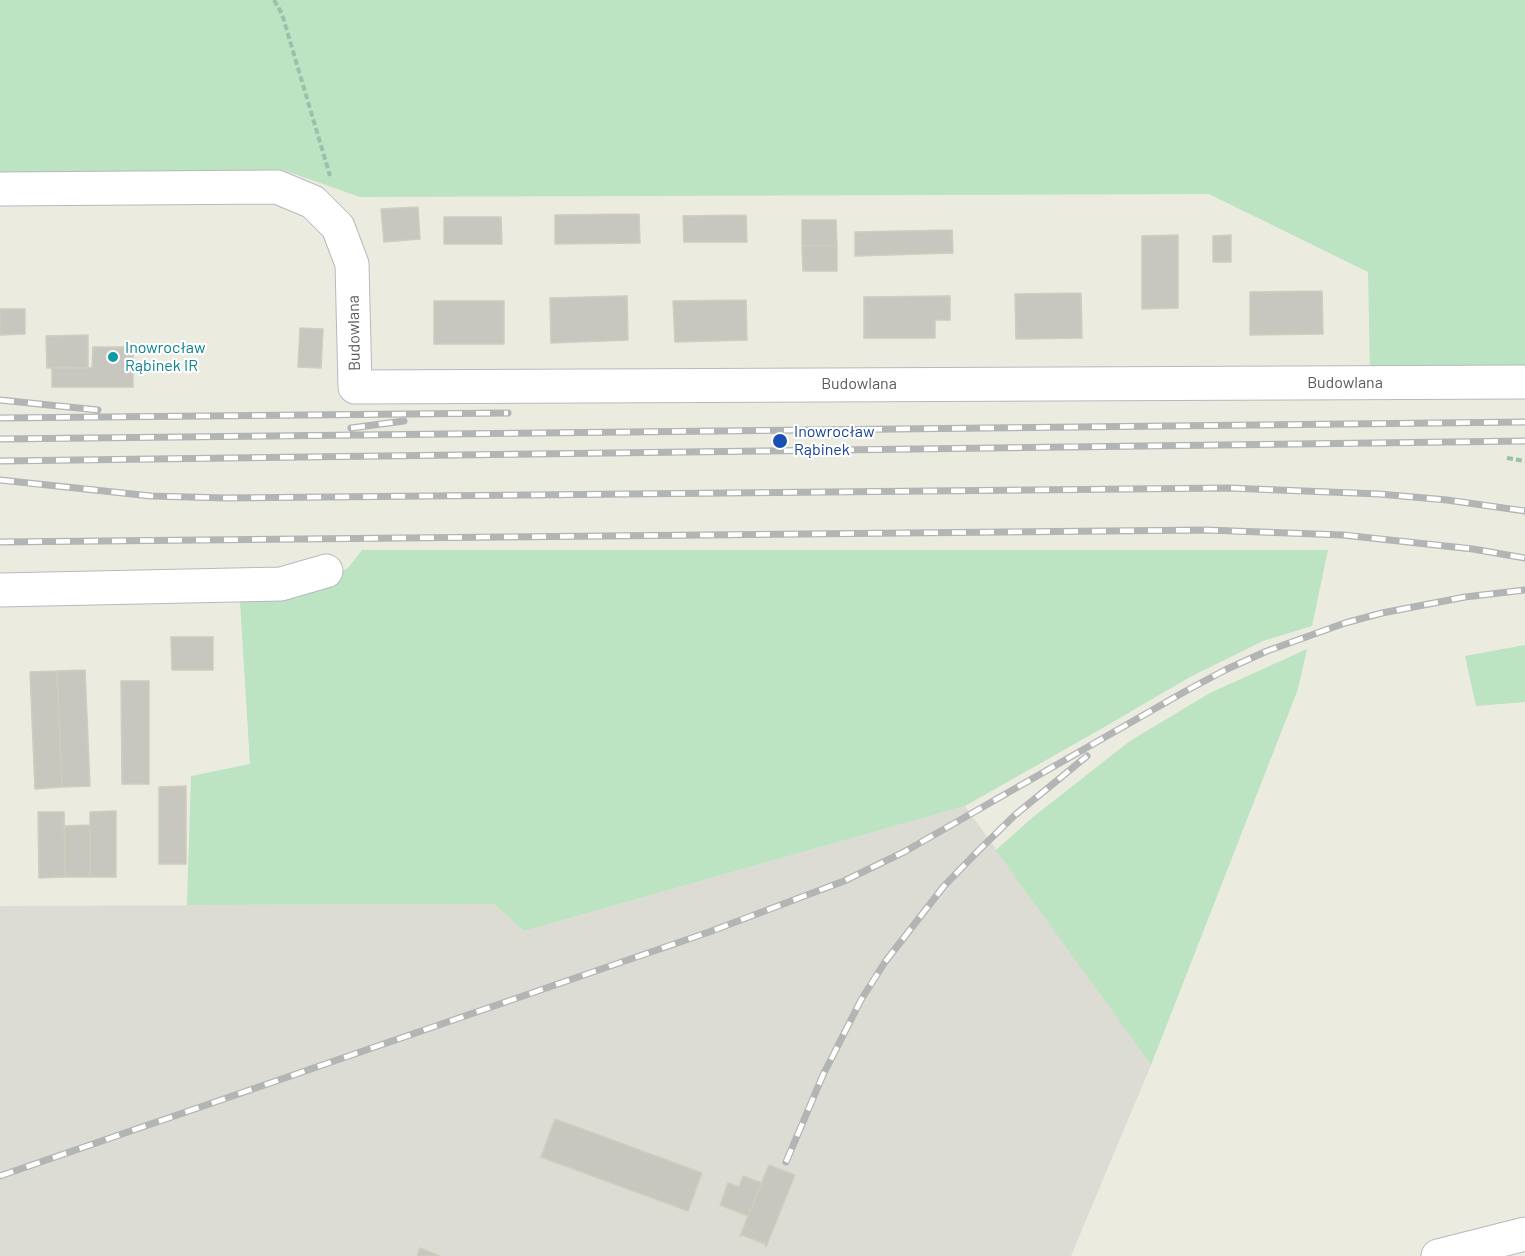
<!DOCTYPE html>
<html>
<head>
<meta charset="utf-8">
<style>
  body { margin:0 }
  canvas { display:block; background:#ebebe0 }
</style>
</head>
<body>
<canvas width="1525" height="1256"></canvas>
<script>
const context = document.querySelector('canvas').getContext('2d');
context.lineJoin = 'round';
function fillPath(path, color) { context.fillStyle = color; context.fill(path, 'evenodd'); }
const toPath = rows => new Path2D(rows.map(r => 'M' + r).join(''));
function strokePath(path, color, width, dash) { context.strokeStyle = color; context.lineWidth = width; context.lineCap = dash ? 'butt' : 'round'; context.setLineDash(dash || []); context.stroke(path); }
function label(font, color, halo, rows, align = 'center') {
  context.font = font + ' Barlow,sans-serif'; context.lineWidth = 4.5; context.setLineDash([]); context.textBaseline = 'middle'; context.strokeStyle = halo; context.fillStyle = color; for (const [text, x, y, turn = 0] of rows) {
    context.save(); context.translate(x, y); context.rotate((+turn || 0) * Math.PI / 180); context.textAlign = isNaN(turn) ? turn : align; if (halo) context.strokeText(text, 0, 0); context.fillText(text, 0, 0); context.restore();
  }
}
fillPath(toPath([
  [965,806,1151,1065,1071,1256,0,1256,0,906,494,904,524,931]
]), '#dddcd4');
fillPath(toPath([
  [0,0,1525,0,1525,368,1370,371,1368,272,1209,194,360,197,283,170,0,174],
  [362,550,1328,550,1312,626,1263,641,1190,677,1101,729,965,806,524,931,494,904,187,905,191,776,250,764,240,601,327,578,348,568],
  [1525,645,1525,702,1476,706,1465,656],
  [1307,649,1298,689,1151,1065,996,850,1033,817,1130,741,1210,693]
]), '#bce3c2');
const building = toPath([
  [418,207,420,239,384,242,381,209,418,207],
  [639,214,640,243,555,244,555,215,639,214],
  [746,215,747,242,684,242,683,216,746,215],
  [444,217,501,217,502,244,444,244,444,217],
  [802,220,836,220,837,246,802,246,802,220],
  [952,230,953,253,855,256,855,232,952,230],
  [1178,235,1178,308,1142,309,1142,236,1178,235],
  [1231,235,1231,262,1213,262,1213,236,1231,235],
  [802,246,837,246,837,271,803,271,802,246],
  [1322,291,1323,334,1250,335,1250,292,1322,291],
  [1081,293,1082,338,1016,339,1015,294,1081,293],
  [627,296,628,340,551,343,550,298,627,296],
  [950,296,950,320,935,320,935,338,864,338,864,297,950,296],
  [746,300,747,340,675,342,673,301,746,300],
  [434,301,504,301,504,344,434,344,434,301],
  [0,309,25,309,25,334,0,335,0,309],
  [300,328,323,329,321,368,298,367,300,328],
  [88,335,88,368,47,368,46,336,88,335],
  [93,347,133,347,133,387,52,387,52,367,92,368,93,347],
  [171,637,213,637,213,670,172,670,171,637],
  [85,670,90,786,62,787,57,671,85,670],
  [57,671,62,787,35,789,30,672,57,671],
  [121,681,149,681,149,784,122,784,121,681],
  [186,786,186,864,159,864,159,787,186,786],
  [116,811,116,877,90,877,90,812,116,811],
  [38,812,64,812,65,877,39,878,38,812],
  [90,825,90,877,65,877,65,826,90,825],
  [555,1119,702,1173,688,1211,541,1157,555,1119],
  [769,1165,795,1175,766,1247,765,1244,742,1235,740,1236,769,1165],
  [743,1176,762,1183,748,1216,720,1205,728,1183,739,1187,743,1176],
  [420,1248,440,1256,417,1256,420,1248]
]);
fillPath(building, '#c8c7bf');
strokePath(building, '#d0cdbe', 1.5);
const minor = toPath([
  [0,189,277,187,313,202,338,227,352,264,355,387,1525,382],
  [0,590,281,584,326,571],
  [1438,1256,1525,1234]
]);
strokePath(minor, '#b8b9be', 35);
strokePath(toPath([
  [274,0,282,14,330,176],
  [1507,458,1525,461]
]), '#96c3aa', 4, [6, 3]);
strokePath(minor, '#fff', 33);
const rail = toPath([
  [0,400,98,410],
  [0,418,508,413],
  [351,428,404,421],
  [0,439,1525,422],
  [0,461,1525,441],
  [0,480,151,496,226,498,1229,488,1379,494,1447,500,1525,511],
  [0,542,1206,530,1343,535,1473,549,1525,558],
  [786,1162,823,1075,861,1000,885,962,944,886,979,850,1015,815,1087,756],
  [0,1176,709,932,844,881,904,852,1184,692,1225,670,1267,651,1345,623,1382,613,1465,597,1525,590]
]);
strokePath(rail, '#b3b4b4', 7);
strokePath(rail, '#fff', 4.5, [14]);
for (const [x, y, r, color] of [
  [113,357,6,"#0f9aa8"],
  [780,441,8,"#1a4fb4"]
]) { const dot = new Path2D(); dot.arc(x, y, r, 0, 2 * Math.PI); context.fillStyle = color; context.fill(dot); strokePath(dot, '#fff', 2); }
label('16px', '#595b60', '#fff', [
  ["Budowlana",354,333,-91],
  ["Budowlana",1345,383],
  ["Budowlana",859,384]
]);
label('16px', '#0d838f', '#fff', [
  ["Inowrocław",125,348],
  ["Rąbinek IR",125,366]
], 'left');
label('16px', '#164399', '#fff', [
  ["Inowrocław",794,432],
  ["Rąbinek",794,450]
], 'left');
</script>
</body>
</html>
